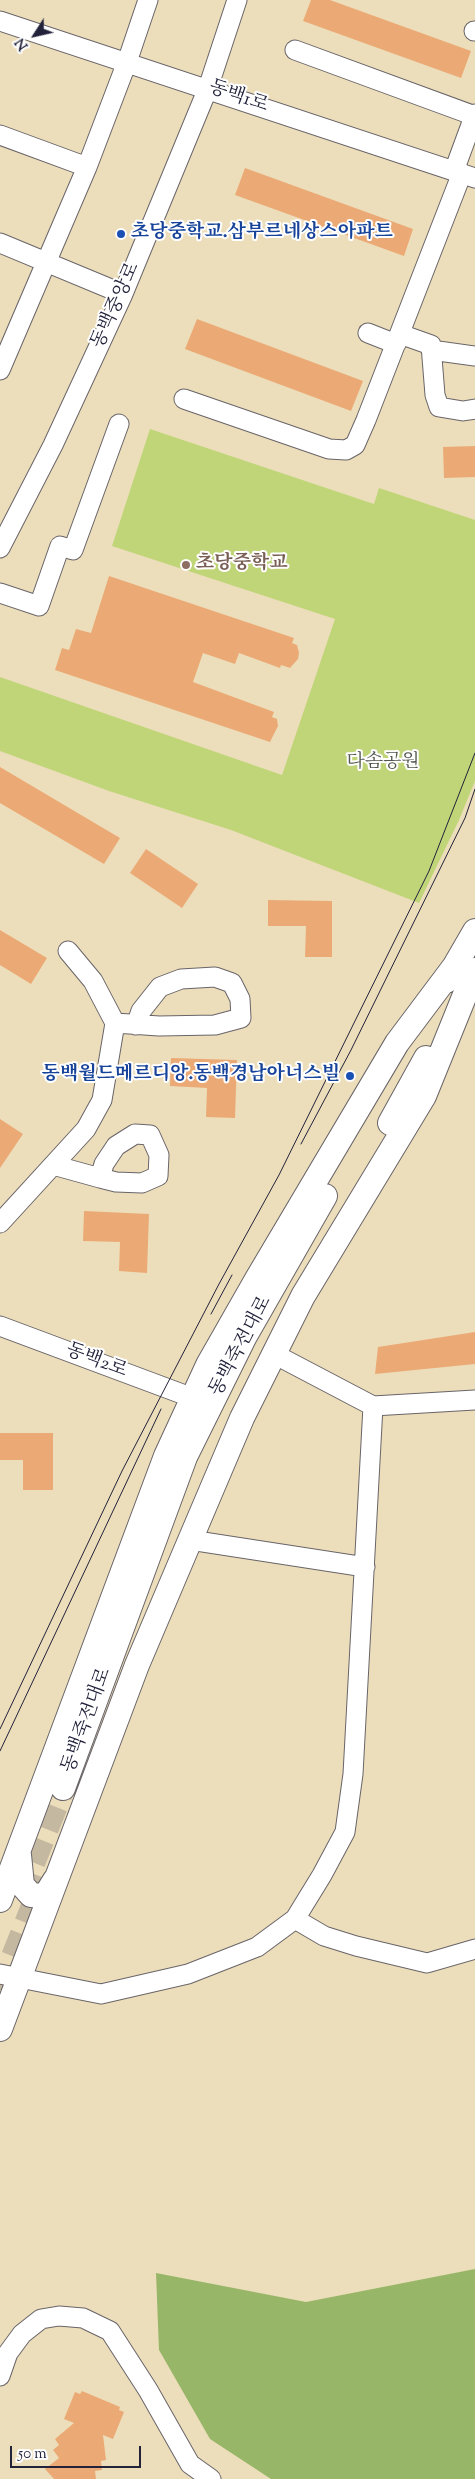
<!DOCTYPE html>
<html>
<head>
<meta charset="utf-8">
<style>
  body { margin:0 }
  #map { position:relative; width:475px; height:2479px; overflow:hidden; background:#ecdebb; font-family:"Sorts Mill Goudy",serif }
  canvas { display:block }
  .north { position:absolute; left:10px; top:10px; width:50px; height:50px; -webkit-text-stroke:4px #fff; paint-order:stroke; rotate:235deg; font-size:14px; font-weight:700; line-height:20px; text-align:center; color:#22223b }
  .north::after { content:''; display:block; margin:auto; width:18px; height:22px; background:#22223b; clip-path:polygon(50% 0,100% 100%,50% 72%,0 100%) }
  .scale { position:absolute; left:10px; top:2446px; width:131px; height:22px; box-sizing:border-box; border:2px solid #22223b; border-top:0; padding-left:6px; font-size:15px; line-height:18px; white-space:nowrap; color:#22223b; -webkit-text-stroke:4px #fff; paint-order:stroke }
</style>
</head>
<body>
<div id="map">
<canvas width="475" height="2479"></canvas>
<div class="north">N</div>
<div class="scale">50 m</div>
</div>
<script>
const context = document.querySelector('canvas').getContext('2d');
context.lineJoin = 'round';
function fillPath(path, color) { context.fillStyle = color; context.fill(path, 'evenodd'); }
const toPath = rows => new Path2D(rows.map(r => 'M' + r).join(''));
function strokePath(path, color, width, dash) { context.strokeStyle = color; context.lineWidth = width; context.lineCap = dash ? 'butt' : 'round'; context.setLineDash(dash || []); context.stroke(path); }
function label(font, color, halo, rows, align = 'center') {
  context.font = font + ' "Sorts Mill Goudy","Noto Serif KR",serif'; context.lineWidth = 4; context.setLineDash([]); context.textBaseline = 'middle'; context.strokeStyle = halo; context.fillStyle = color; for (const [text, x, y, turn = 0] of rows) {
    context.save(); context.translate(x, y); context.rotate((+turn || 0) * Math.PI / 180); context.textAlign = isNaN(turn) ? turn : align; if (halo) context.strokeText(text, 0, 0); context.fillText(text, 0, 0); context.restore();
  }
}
fillPath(toPath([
  [150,429,374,504,379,488,475,520,475,781,459,820,419,903,231,830,109,791,0,751,0,677,282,775,335,619,112,546]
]), '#c0d578');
fillPath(toPath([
  [475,2269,475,2479,271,2479,210,2439,159,2350,156,2273,306,2302]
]), '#98b668');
fillPath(toPath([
  [311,0,330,0,471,51,461,78,303,21],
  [245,168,413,229,404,256,235,195],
  [197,319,363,381,351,411,185,349],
  [475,446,475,477,444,478,443,447],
  [109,576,294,638,292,643,297,645,299,653,298,659,290,668,281,665,280,668,239,653,235,664,203,653,193,682,274,712,272,717,277,719,278,726,270,742,55,670,62,648,69,650,76,629,91,633],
  [0,767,120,838,104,864,0,803],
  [146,849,198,884,182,908,130,873],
  [268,900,332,901,332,957,305,957,306,926,268,926],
  [0,930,47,958,31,984,0,965],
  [171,1058,237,1060,235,1118,206,1117,207,1088,170,1086],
  [0,1119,23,1134,0,1168],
  [84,1211,149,1214,147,1273,119,1271,120,1242,83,1241],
  [475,1332,475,1364,375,1374,378,1347],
  [0,1433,53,1433,53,1490,23,1490,23,1460,0,1460],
  [82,2391,120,2407,119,2410,124,2412,113,2439,103,2435,106,2460,101,2461,102,2470,95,2471,96,2479,54,2479,45,2469,59,2458,53,2450,59,2445,55,2439,74,2423,64,2419,75,2392,80,2394]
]), '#ebaa75');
strokePath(toPath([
  [20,1896,63,1788],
  [0,1990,44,1878]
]), '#c4b8a1', 24, [24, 12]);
const minor = toPath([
  [0,21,475,178],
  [474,31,475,31],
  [295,50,475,116],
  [0,135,87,167],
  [454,171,475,114],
  [0,243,123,294],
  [368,333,396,344],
  [400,334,431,345,435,395,439,407,463,411,475,409],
  [431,350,475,356],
  [0,370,87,167,127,62,148,0],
  [184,399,329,449,346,450,355,445,366,420,462,173],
  [0,548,53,445,123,294,208,88,237,0],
  [0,593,39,606,60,546,73,550,119,424],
  [115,1023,159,1026,215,1025,241,1018,240,999,232,983,215,977,181,979,160,987,141,1011,136,1025],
  [53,1165,100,1178,116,1182,142,1183,158,1176,159,1155,150,1135,135,1134,116,1146,104,1164,100,1178],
  [0,1223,86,1129,102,1100,115,1023,93,981,68,951],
  [0,1326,193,1398],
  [274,1354,373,1406,475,1400],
  [190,1540,365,1567],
  [295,1919,324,1936,356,1946,427,1963,475,1949],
  [0,1974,101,1994,188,1974,257,1947,295,1919,322,1875,345,1832,353,1774,373,1406],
  [0,2376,8,2353,22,2334,41,2319,59,2316,83,2318,110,2331,148,2390,190,2464,211,2479]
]);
const major = toPath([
  [446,981,475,931],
  [390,1123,426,1058],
  [63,1788,185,1457,245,1336,325,1196],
  [19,1855,22,1885,31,1895,45,1896,55,1880],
  [0,1900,166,1456,208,1365,257,1279,397,1043,454,967],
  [0,2029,137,1665,242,1418,303,1296,424,1096,475,970]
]);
strokePath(minor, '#696468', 21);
strokePath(major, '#696468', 26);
strokePath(minor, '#fff', 19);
strokePath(major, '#fff', 24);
strokePath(toPath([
  [301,1144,351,1050,465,818,475,789],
  [211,1314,232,1275],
  [0,1729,122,1471,219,1284,279,1175,429,871,475,753],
  [0,1751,161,1409]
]), '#22223b', 1);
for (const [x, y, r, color] of [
  [121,234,5,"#1a4fb4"],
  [186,565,5,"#8d6e63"],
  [350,1076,5,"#1a4fb4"]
]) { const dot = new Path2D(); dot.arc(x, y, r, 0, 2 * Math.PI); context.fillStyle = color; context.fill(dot); strokePath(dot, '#fff', 2); }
label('19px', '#22223b', '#fff', [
  ["동백1로",238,98,19],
  ["동백중앙로",117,306,-66],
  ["동백죽전대로",242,1347,-62],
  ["동백2로",96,1362,21],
  ["동백죽전대로",88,1721,-70]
]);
label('bold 19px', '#164399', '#fff', [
  ["초당중학교.삼부르네상스아파트",131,234],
  ["동백월드메르디앙.동백경남아너스빌",340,1076,"right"]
], 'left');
label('bold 19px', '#785e54', '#fff', [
  ["초당중학교",196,565]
], 'left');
label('19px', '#51584d', '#fff', [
  ["다솜공원",383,764]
]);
</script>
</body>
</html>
